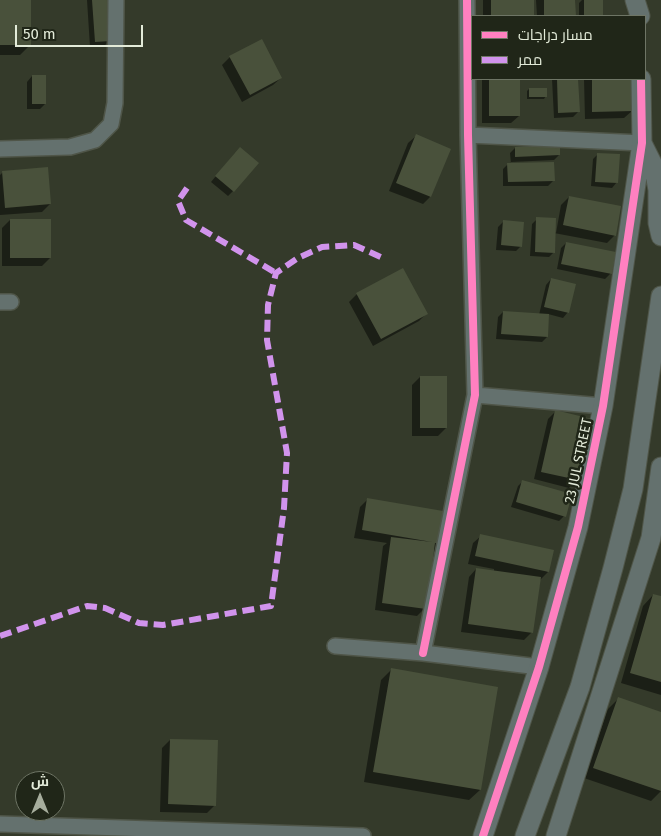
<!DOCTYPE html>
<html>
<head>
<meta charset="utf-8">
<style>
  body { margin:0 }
  #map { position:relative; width:661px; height:836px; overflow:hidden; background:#343a2a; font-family:"Fira Sans",Cairo,sans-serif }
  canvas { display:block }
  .legend { position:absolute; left:471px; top:15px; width:175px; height:65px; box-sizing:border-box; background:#202618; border:1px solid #6e7565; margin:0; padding:6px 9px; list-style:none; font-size:15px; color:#e3ebd9 }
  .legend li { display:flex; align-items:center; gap:10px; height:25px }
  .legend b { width:25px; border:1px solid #6e7565 }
  .north { position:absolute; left:15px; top:771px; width:50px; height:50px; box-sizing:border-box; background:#202618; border:1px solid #6e7565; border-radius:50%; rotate:0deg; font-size:14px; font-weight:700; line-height:20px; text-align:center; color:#e3ebd9 }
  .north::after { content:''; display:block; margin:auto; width:18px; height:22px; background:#a6ad9c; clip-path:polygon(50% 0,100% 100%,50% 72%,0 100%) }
  .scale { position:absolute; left:15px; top:25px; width:128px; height:22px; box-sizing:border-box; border:2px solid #e3ebd9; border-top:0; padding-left:6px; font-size:15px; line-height:18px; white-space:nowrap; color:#e3ebd9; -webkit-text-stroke:4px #202618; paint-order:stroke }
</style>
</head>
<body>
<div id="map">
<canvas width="661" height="836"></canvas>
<ul class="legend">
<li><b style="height:6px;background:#ff80c0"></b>مسار دراجات</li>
<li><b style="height:6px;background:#d193ec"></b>ممر</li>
</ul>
<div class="north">ش</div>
<div class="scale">50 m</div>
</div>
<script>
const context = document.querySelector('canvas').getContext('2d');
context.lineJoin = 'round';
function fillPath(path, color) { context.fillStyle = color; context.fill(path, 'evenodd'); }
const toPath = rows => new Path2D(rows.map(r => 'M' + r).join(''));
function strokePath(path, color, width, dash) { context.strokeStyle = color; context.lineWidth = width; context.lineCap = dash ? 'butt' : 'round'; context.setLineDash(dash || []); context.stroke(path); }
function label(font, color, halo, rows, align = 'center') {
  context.font = font + ' "Fira Sans",sans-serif'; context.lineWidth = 5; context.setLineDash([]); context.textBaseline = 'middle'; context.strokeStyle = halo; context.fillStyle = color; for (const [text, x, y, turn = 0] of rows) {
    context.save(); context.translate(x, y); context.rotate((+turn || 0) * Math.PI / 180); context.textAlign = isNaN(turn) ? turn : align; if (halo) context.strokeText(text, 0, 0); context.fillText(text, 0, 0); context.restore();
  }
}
fillPath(toPath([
  [0,0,30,0,30,45,20,55,0,55],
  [87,0,107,0,109,41,104,46,90,47],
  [483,0,533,0,533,16,483,16],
  [536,0,574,0,575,16,537,16],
  [582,0,602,0,602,16,579,16,579,3],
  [230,57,281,78,273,85,242,102,222,65],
  [32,76,45,104,40,109,27,109,27,82],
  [482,79,519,79,519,116,511,123,482,123],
  [552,79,577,79,578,112,573,117,554,118],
  [584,79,632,79,632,111,624,118,585,119],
  [529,89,546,96,544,99,527,99,527,91],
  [416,136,430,197,423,204,389,191,408,143],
  [515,148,559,155,554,160,511,162,511,164,553,181,548,186,503,186,503,169,508,164,511,164,510,153],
  [235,153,233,191,228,196,211,182],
  [598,154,617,182,612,188,591,186,593,159],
  [3,172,50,204,42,212,0,215,0,175],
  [569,197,615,235,607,243,554,233,554,252,549,257,530,256,532,224,537,219,556,233,561,205],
  [10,220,50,258,42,266,2,266,2,228],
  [503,222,521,246,516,251,496,250,498,227],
  [566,243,615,253,610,274,605,279,557,269,561,248],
  [551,279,568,312,563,318,548,314,547,337,542,342,496,339,498,317,503,312,539,315,546,285],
  [357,294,427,313,419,321,373,346,349,302],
  [420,377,446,428,438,436,412,436,412,385],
  [556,411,591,420,576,480,569,488,534,479,548,419],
  [523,481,564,516,559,521,511,507,518,486],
  [368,499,443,544,435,552,433,551,425,608,417,616,375,610,383,546,387,543,354,538,360,507],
  [481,536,548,572,540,580,532,632,524,640,461,632,469,577,476,569,494,571,494,569,468,564,473,543],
  [653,595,661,598,661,695,621,683,643,606],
  [391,670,480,790,469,800,364,782,381,680],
  [618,699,661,713,661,791,651,801,584,778,608,709],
  [170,740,215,805,207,813,160,812,162,748]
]), '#0007');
fillPath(toPath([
  [0,0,31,0,31,45,0,45],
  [92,0,108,0,111,41,95,42],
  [491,0,534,0,534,16,491,16],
  [544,0,575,0,576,16,544,16],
  [584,0,603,0,603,16,584,16],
  [262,39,282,78,250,95,229,56],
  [32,75,46,75,46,104,32,104],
  [489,79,520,79,520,116,489,116],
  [557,79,578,79,580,112,558,113],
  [592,79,633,79,633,111,592,112],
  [529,88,547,88,547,97,529,97],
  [416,134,451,149,431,197,396,183],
  [560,145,560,155,515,157,515,147],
  [240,147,259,163,234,192,215,176],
  [597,153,620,154,618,183,595,182],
  [554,162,555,181,508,182,507,163],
  [48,167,51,204,5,208,2,171],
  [569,196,621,206,616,236,563,225],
  [536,217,556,218,555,253,535,252],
  [10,219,51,219,51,258,10,258],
  [503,220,524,222,522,247,501,245],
  [566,242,616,252,612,274,561,264],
  [403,268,428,314,381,339,356,293],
  [551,278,576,284,569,313,544,307],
  [503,311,549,314,548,337,501,334],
  [420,376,447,376,447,428,420,428],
  [555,410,592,419,578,480,541,472],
  [522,480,572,494,566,517,516,502],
  [367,498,449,512,444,544,435,543,426,609,382,603,391,537,432,542,362,530],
  [480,534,554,550,549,572,475,556],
  [476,568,541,577,533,633,468,624],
  [653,594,661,596,661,682,630,673],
  [391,668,498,687,481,790,373,772],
  [618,697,661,712,661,791,593,768],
  [170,739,218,740,216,806,168,804]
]), '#49513b');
const minor = toPath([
  [468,135,642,143],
  [0,149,70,147,95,140,111,124,115,103,116,0],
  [0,302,11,302],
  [475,395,603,406],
  [335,646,423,653,539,667],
  [423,653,475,395,468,135,467,0],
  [0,824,363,836]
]);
const tertiary = toPath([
  [635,0,640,16],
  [642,143,654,167,658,190,658,223,661,236],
  [483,836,539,667,578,527,603,406,642,143,641,79],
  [525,836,580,687,613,568,633,489,661,296],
  [556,836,651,538,661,467]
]);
strokePath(minor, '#4f5548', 18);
strokePath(tertiary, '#4f5548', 21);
strokePath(minor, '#64716e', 15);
strokePath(tertiary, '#64716e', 19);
strokePath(toPath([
  [187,188,178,201,186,220,276,273],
  [0,636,87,606,105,608,139,623,163,625,271,606,284,508,287,453,267,340,268,305,276,273,298,258,322,247,354,245,383,258]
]), '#d193ec', 6, [12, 6]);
strokePath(toPath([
  [423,653,475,395,468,135,467,0],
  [483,836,539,667,578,527,603,406,642,143,641,79]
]), '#ff80c0', 8);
label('14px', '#e3ebd9', '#202618', [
  ["23 JUL STREET",579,461,-78]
]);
</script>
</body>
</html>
